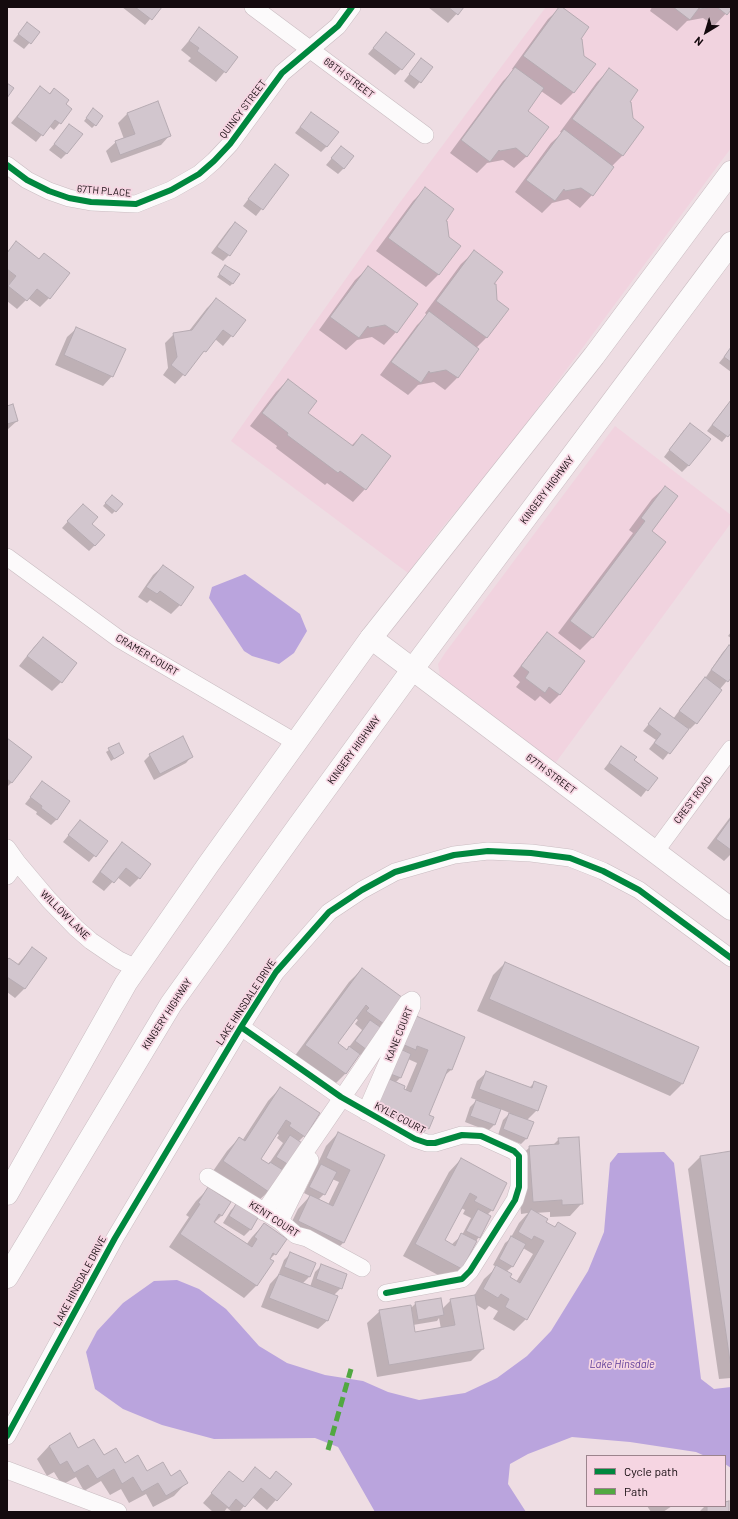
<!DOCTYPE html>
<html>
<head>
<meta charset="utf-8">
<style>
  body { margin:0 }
  #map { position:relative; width:738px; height:1519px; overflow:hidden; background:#eedde3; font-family:Barlow,sans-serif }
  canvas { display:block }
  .frame { position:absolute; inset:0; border:8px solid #140a0e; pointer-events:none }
  .legend { position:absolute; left:586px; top:1455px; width:140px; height:52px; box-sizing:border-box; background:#f6d5e2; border:1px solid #9c848d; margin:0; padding:5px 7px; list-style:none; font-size:12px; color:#140a0e }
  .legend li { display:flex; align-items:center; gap:8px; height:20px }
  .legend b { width:20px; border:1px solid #9c848d }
  .north { position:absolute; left:686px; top:12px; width:40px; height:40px; -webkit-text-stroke:3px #f6d5e2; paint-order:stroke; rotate:218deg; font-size:11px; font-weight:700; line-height:16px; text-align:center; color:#140a0e }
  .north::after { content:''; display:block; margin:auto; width:14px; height:18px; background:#140a0e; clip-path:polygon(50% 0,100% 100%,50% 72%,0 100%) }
</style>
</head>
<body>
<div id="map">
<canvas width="738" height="1519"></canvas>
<div class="frame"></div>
<ul class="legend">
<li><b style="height:5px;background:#00873e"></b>Cycle path</li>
<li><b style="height:5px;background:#51a841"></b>Path</li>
</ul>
<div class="north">N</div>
</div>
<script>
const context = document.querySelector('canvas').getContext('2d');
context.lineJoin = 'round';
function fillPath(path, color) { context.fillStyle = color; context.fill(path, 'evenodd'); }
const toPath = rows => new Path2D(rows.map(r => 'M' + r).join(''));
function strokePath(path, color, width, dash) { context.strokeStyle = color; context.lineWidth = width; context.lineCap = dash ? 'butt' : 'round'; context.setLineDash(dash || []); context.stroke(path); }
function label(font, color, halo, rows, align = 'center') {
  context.font = font + ' Barlow,sans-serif'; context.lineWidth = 3.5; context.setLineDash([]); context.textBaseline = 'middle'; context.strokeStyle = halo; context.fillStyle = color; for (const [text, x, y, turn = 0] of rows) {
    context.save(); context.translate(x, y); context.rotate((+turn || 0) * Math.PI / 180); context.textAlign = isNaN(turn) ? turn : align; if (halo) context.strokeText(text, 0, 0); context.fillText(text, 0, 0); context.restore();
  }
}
fillPath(toPath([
  [546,7,731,7,731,148,500,459,441,529,408,573,231,441,398,205],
  [615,426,731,515,731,523,554,765,440,676,438,664,445,653]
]), '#f1d3df');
fillPath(toPath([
  [245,574,300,614,307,631,294,653,279,664,252,656,244,651,209,598,212,587],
  [664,1152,674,1163,701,1379,714,1389,731,1387,731,1468,725,1464,725,1456,705,1456,696,1452,630,1442,572,1437,528,1454,510,1464,508,1484,526,1512,375,1512,338,1447,315,1438,214,1439,162,1425,123,1409,95,1389,86,1352,97,1331,123,1303,154,1281,177,1280,199,1289,226,1309,259,1346,287,1363,325,1375,363,1381,388,1392,419,1400,465,1393,497,1378,527,1356,551,1331,588,1271,604,1232,610,1163,618,1153]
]), '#baa4dd');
fillPath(toPath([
  [122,7,160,7,145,25],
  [428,7,463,7,448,23],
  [561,7,579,39,583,56,594,64,573,93,561,105,541,91,526,111,527,156,514,168,503,160,487,163,477,173,450,153,503,81,514,70,512,69,548,19],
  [652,7,731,7,731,8,714,26,703,18,687,21,677,31,650,11],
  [27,23,39,32,24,49,13,41],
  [199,29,237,57,216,82,188,61,191,58,181,50],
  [386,33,401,69,395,75,368,54],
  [421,59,432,67,414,89,404,81],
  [609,70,628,102,632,119,643,127,622,156,612,166,613,167,592,195,580,208,568,199,552,203,542,213,515,192,551,143,562,133,560,132,597,82],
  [40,88,49,94,54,89,64,104,71,109,54,130,49,126,36,142,11,123],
  [91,112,95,125,92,128,84,121],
  [311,113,327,146,321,152,295,133],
  [127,114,170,135,161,145,111,163,106,151,116,142,124,139,118,123],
  [70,125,67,153,61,159,49,150],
  [341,147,344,168,338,174,326,165],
  [269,172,288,175,256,216,243,206],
  [425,189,444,221,448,238,459,246,438,275,426,287,376,251,413,201],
  [235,223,229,255,223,261,211,253,229,229],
  [16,243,49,298,40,307,28,298,17,309,7,301,7,252],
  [474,252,492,284,496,301,507,309,486,338,476,348,478,349,457,378,445,390,434,382,418,385,408,395,380,375,417,325,427,315,425,313,461,264],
  [368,268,417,304,396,332,384,345,372,337,357,340,346,350,319,330,355,280],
  [223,269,233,283,230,286,217,277],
  [216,299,245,320,223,346,215,339,175,384,163,375,168,368,165,343,174,334,189,331,207,308],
  [77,328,112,376,103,386,55,365,67,337],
  [731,348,731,372,719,363],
  [288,380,306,413,351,446,362,435,390,456,365,489,353,502,327,483,325,485,276,448,277,446,250,426,276,392],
  [731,400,731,431,722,442,707,431],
  [7,407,17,421,7,430],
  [684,430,688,466,682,472,664,457],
  [665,487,650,531,665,542,592,638,580,650,558,633,633,533,629,530,652,499],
  [109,499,122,504,112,514,103,506],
  [77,511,91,524,95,545,89,551,62,528],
  [163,566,180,605,171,614,150,600,147,603,138,597,153,575],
  [731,632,731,638,728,636],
  [547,633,584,661,559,695,550,704,540,696,535,701,516,687,520,682,513,676,538,643],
  [43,638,61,682,52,691,19,666,34,647],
  [729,646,731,647,731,676,720,689,721,690,696,723,690,729,688,728,663,760,649,749,656,740,643,731,661,709,673,719,699,684,706,677,723,652],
  [7,739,12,782,7,787],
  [118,744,123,753,111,761,106,752],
  [621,747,633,761,656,778,641,797,604,769],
  [150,755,192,756,186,763,154,780,144,761],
  [42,782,57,819,51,825,36,814,37,812,25,804],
  [731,816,731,854,724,861,707,848],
  [80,821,106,842,89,862,63,842],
  [123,844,139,878,130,887,117,877,104,891,92,882,113,853],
  [32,948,46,958,24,989,15,998,7,992,7,960,17,965],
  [505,963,682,1084,670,1096,477,1011,493,975],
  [362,969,402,999,379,1028,367,1049,361,1055,359,1054,345,1074,333,1086,294,1057,349,982],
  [355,1018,358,1020,355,1024,362,1030,346,1051,336,1043],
  [402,1029,464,1037,451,1070,443,1077,428,1115,428,1128,416,1141,364,1119],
  [408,1059,417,1063,405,1091,395,1083,400,1078],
  [487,1072,529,1088,535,1082,537,1110,526,1121,527,1138,521,1144,498,1135,503,1120,510,1113,500,1109,494,1125,488,1131,465,1122,470,1107,477,1100,471,1098,477,1081],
  [280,1088,304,1136,298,1142,301,1144,269,1191,256,1203,211,1174,227,1151,239,1138,242,1141,268,1101],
  [276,1133,279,1135,277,1138,283,1143,268,1165,259,1159],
  [338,1133,384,1155,343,1243,331,1255,286,1234,298,1209,310,1196,304,1193,326,1146],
  [332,1179,339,1182,328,1205,318,1200,324,1194],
  [559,1139,582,1203,570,1216,550,1217,550,1212,535,1213,545,1222,554,1227,558,1224,526,1319,514,1331,493,1319,498,1311,489,1306,485,1310,475,1304,483,1349,471,1361,377,1377,367,1323,380,1311,410,1309,416,1303,442,1309,451,1300,474,1296,484,1279,497,1267,493,1265,505,1243,510,1239,519,1223,528,1213,521,1214,517,1159,530,1147,553,1145],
  [523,1248,533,1254,516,1282,509,1278,506,1272,513,1266],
  [439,1318,441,1329,414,1333,413,1325,437,1321],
  [731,1152,731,1378,719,1379,688,1169,700,1157],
  [461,1159,506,1184,492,1210,487,1215,479,1237,476,1241,461,1269,449,1281,403,1256,449,1172],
  [461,1208,465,1210,463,1214,471,1218,462,1235,451,1245,443,1241],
  [209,1188,221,1216,214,1223,246,1245,252,1237,264,1224,285,1239,275,1254,269,1260,257,1285,244,1298,169,1247,189,1217,186,1215,196,1201],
  [238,1204,258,1217,250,1230,244,1236,223,1223,231,1210],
  [290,1254,309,1277,302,1284,310,1287,315,1272,321,1266,341,1288,333,1296,328,1320,318,1329,261,1307,270,1284,280,1273,279,1273,284,1260],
  [69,1435,78,1450,103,1456,147,1472,171,1477,186,1483,174,1496,153,1507,146,1494,129,1503,121,1489,110,1495,101,1481,84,1491,76,1477,62,1485,54,1472,47,1476,37,1459,49,1446],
  [255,1469,269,1479,276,1472,290,1484,267,1510,252,1497,239,1512,232,1512,227,1508,224,1512,213,1512,203,1503,229,1473,242,1483],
  [725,1503,728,1512,699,1512,705,1506,725,1506],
  [647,1506,672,1506,663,1512,651,1512]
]), '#0003');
const building = toPath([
  [135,7,162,7,152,20,135,7],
  [448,7,464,7,458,15,448,7],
  [559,7,562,7,589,27,581,39,582,39,584,56,596,64,574,93,523,56,559,7],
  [673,7,712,7,700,9,699,8,690,20,673,7],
  [717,7,731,7,731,10,727,15,717,7],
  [27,22,40,32,31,44,18,34,27,22],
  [199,27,238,57,226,73,197,51,199,48,189,41,199,27],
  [386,32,415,54,402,70,373,48,386,32],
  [421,58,433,67,421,83,409,74,421,58],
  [515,67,544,88,528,111,549,127,527,157,516,148,500,151,499,150,490,162,461,140,515,67],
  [609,68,638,90,630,102,631,102,633,118,644,127,623,156,572,119,609,68],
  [7,83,14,88,7,98,7,83],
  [40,86,50,94,54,88,69,100,66,104,72,109,61,124,55,120,43,136,17,117,40,86],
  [158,101,171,136,120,155,115,141,135,134,127,113,158,101],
  [93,108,103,116,96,126,86,118,93,108],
  [311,112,339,132,327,147,300,127,311,112],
  [69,124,83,134,67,154,54,144,69,124],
  [564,129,614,167,593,196,581,188,565,191,564,189,555,201,526,180,564,129],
  [341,146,354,156,344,169,331,158,341,146],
  [275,164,289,175,263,210,248,199,275,164],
  [425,187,454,209,446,221,447,221,449,237,461,246,439,275,388,238,425,187],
  [235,222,247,231,230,256,217,247,235,222],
  [16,241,39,259,44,253,70,273,50,299,37,289,27,301,8,286,16,276,7,269,7,253,16,241],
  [474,250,503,272,494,284,496,284,497,300,509,309,487,338,436,301,474,250],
  [225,265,240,274,233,284,219,274,225,265],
  [368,266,418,304,397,333,385,325,369,328,368,326,359,338,330,317,368,266],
  [216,298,246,320,233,337,223,330,206,352,204,351,185,376,171,365,177,357,173,333,192,330,216,298],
  [429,311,479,349,458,378,446,370,430,373,429,371,421,383,391,362,429,311],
  [76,327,126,349,113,377,64,355,76,327],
  [731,347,731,362,724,357,731,347],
  [288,379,317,401,308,413,353,446,362,434,391,456,366,490,340,471,338,473,287,435,288,433,262,413,288,379],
  [731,400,731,433,728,437,712,425,731,400],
  [13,404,18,421,7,424,7,406,13,404],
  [690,423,711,439,689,466,669,450,690,423],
  [665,486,678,496,652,531,666,542,593,638,570,621,645,521,641,518,665,486],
  [112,495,123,504,116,512,105,503,112,495],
  [83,504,98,517,92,524,105,535,95,546,67,521,83,504],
  [163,565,194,587,181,606,160,591,157,594,146,587,163,565],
  [547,632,585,661,560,695,549,687,545,693,525,678,529,672,521,666,547,632],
  [43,637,77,663,62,683,27,656,43,637],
  [729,645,731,646,731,678,728,682,711,670,729,645],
  [705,677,722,690,697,724,679,711,705,677],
  [660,708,689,729,670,754,654,743,661,734,648,724,660,708],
  [183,736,193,757,160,774,149,754,183,736],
  [7,738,32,757,12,783,7,779,7,738],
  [119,743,124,753,114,759,108,748,119,743],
  [621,746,637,757,634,760,658,778,648,791,609,763,621,746],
  [42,781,70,801,57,820,41,808,42,806,30,797,42,781],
  [731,818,731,850,716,839,731,818],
  [80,820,108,841,96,857,68,835,80,820],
  [122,842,151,864,140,879,126,868,114,883,100,872,122,842],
  [32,947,47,958,25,989,7,977,7,960,9,958,19,965,32,947],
  [505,962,699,1047,683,1084,489,999,505,962],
  [362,968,403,998,384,1024,366,1011,369,1008,366,1005,338,1043,347,1050,349,1046,360,1054,346,1074,305,1045,362,968],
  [414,1015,465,1037,452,1070,448,1069,429,1115,434,1117,429,1129,376,1106,387,1078,405,1086,404,1089,411,1092,428,1050,417,1046,416,1050,402,1044,414,1015],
  [370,1020,383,1029,367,1050,355,1041,370,1020],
  [398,1048,411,1054,401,1078,388,1073,398,1048],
  [486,1071,532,1088,534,1081,547,1086,538,1111,479,1089,486,1071],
  [280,1087,320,1113,305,1137,289,1126,291,1123,286,1120,261,1159,269,1164,270,1162,283,1170,269,1192,223,1161,239,1137,245,1141,280,1087],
  [476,1100,501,1109,495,1125,470,1116,476,1100],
  [509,1113,534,1122,527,1139,503,1129,509,1113],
  [338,1132,385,1155,344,1243,298,1221,310,1195,333,1206,350,1170,326,1158,338,1132],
  [290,1135,302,1143,289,1165,276,1157,290,1135],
  [579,1137,583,1204,562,1205,562,1200,533,1202,529,1146,559,1144,558,1138,579,1137],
  [731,1151,731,1368,700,1156,731,1151],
  [461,1158,507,1183,493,1211,474,1201,477,1197,470,1193,445,1240,455,1246,461,1233,477,1241,462,1269,415,1244,461,1158],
  [321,1164,337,1172,325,1195,309,1187,321,1164],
  [208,1187,231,1202,222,1216,219,1214,214,1222,252,1247,257,1239,254,1237,264,1223,287,1239,276,1255,273,1253,270,1259,274,1261,257,1286,180,1234,200,1204,198,1203,208,1187],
  [237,1202,259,1216,251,1230,229,1216,237,1202],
  [478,1209,491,1216,480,1238,466,1231,478,1209],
  [531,1209,548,1219,546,1222,555,1227,558,1222,576,1233,527,1320,505,1307,509,1299,501,1294,498,1298,483,1289,496,1265,512,1274,510,1277,520,1283,544,1241,534,1236,532,1240,518,1232,531,1209],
  [511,1236,526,1244,513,1267,499,1259,511,1236],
  [290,1252,316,1263,310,1277,284,1267,290,1252],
  [321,1264,347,1274,342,1289,316,1279,321,1264],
  [279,1274,338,1296,328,1321,269,1298,279,1274],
  [475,1295,484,1349,389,1365,379,1310,411,1305,415,1332,455,1325,450,1299,475,1295],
  [441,1298,444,1315,418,1320,415,1302,441,1298],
  [70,1433,78,1448,94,1439,104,1455,116,1448,125,1463,138,1455,147,1471,163,1462,171,1476,180,1470,188,1483,166,1496,158,1483,142,1492,133,1477,122,1484,114,1469,97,1479,88,1465,74,1473,67,1461,60,1465,49,1446,70,1433],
  [255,1467,270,1479,276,1471,292,1484,277,1501,261,1488,245,1507,236,1499,229,1508,211,1493,229,1471,243,1482,255,1467],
  [729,1501,729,1512,707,1512,707,1506,725,1506,725,1502,729,1501]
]);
fillPath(building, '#d2c6ce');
strokePath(building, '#b6abb2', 1);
const minor = toPath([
  [253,7,425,135],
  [7,165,27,180,49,191,69,198,91,202,136,204,171,190,199,174,214,161,230,144,282,73,338,26,352,7],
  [7,557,119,639,295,742],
  [7,848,17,862,49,900,76,928,91,941,119,960,136,968],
  [655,852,731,749],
  [7,876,17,862],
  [241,1027,341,1097,415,1139,427,1143,435,1143,462,1135,481,1136,514,1151,519,1156,519,1187,515,1200,470,1271,462,1279,386,1293],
  [208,1177,280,1221,296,1235,307,1238,362,1268],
  [264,1212,407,1003,412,1000,412,1006,366,1112],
  [280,1221,310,1160],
  [7,1436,115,1238,241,1027,276,972,329,912,362,890,395,872,454,855,488,851,531,853,570,858,603,871,639,890,731,958],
  [7,1470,118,1512]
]);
const tertiary = toPath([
  [371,638,731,909]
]);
const trunk = toPath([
  [7,1194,126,983,208,865,371,638,594,356,731,172],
  [7,1277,171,1004,297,828,412,670,731,243]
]);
strokePath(minor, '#c9bcc1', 18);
strokePath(tertiary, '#c9bcc1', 23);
strokePath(trunk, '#c9bcc1', 23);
strokePath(minor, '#fcfafb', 17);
strokePath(tertiary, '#fcfafb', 22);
strokePath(trunk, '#fcfafb', 22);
strokePath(toPath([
  [328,1450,351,1369]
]), '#51a841', 5, [10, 5]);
strokePath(toPath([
  [7,165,27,180,49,191,69,198,91,202,136,204,171,190,199,174,214,161,230,144,282,73,338,26,352,7],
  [241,1027,341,1097,415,1139,427,1143,435,1143,462,1135,481,1136,514,1151,519,1156,519,1187,515,1200,470,1271,462,1279,386,1293],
  [7,1436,115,1238,241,1027,276,972,329,912,362,890,395,872,454,855,488,851,531,853,570,858,603,871,639,890,731,958]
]), '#00873e', 6);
label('10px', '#140a0e', '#f6d5e2', [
  ["68TH STREET",349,78,37],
  ["QUINCY STREET",243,109,-53],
  ["67TH PLACE",104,191,5],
  ["KINGERY HIGHWAY",547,490,-53],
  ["CRAMER COURT",147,655,31],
  ["KINGERY HIGHWAY",354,750,-54],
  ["67TH STREET",551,774,37],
  ["CREST ROAD",693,800,-53],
  ["WILLOW LANE",65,915,45],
  ["LAKE HINSDALE DRIVE",246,1002,-57],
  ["KINGERY HIGHWAY",167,1014,-57],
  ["KANE COURT",399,1034,-68],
  ["KYLE COURT",400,1118,28],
  ["KENT COURT",274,1219,33],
  ["LAKE HINSDALE DRIVE",80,1281,-62]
]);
label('italic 11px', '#5e3c98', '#f6d5e2', [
  ["Lake Hinsdale",622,1364]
]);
</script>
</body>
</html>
